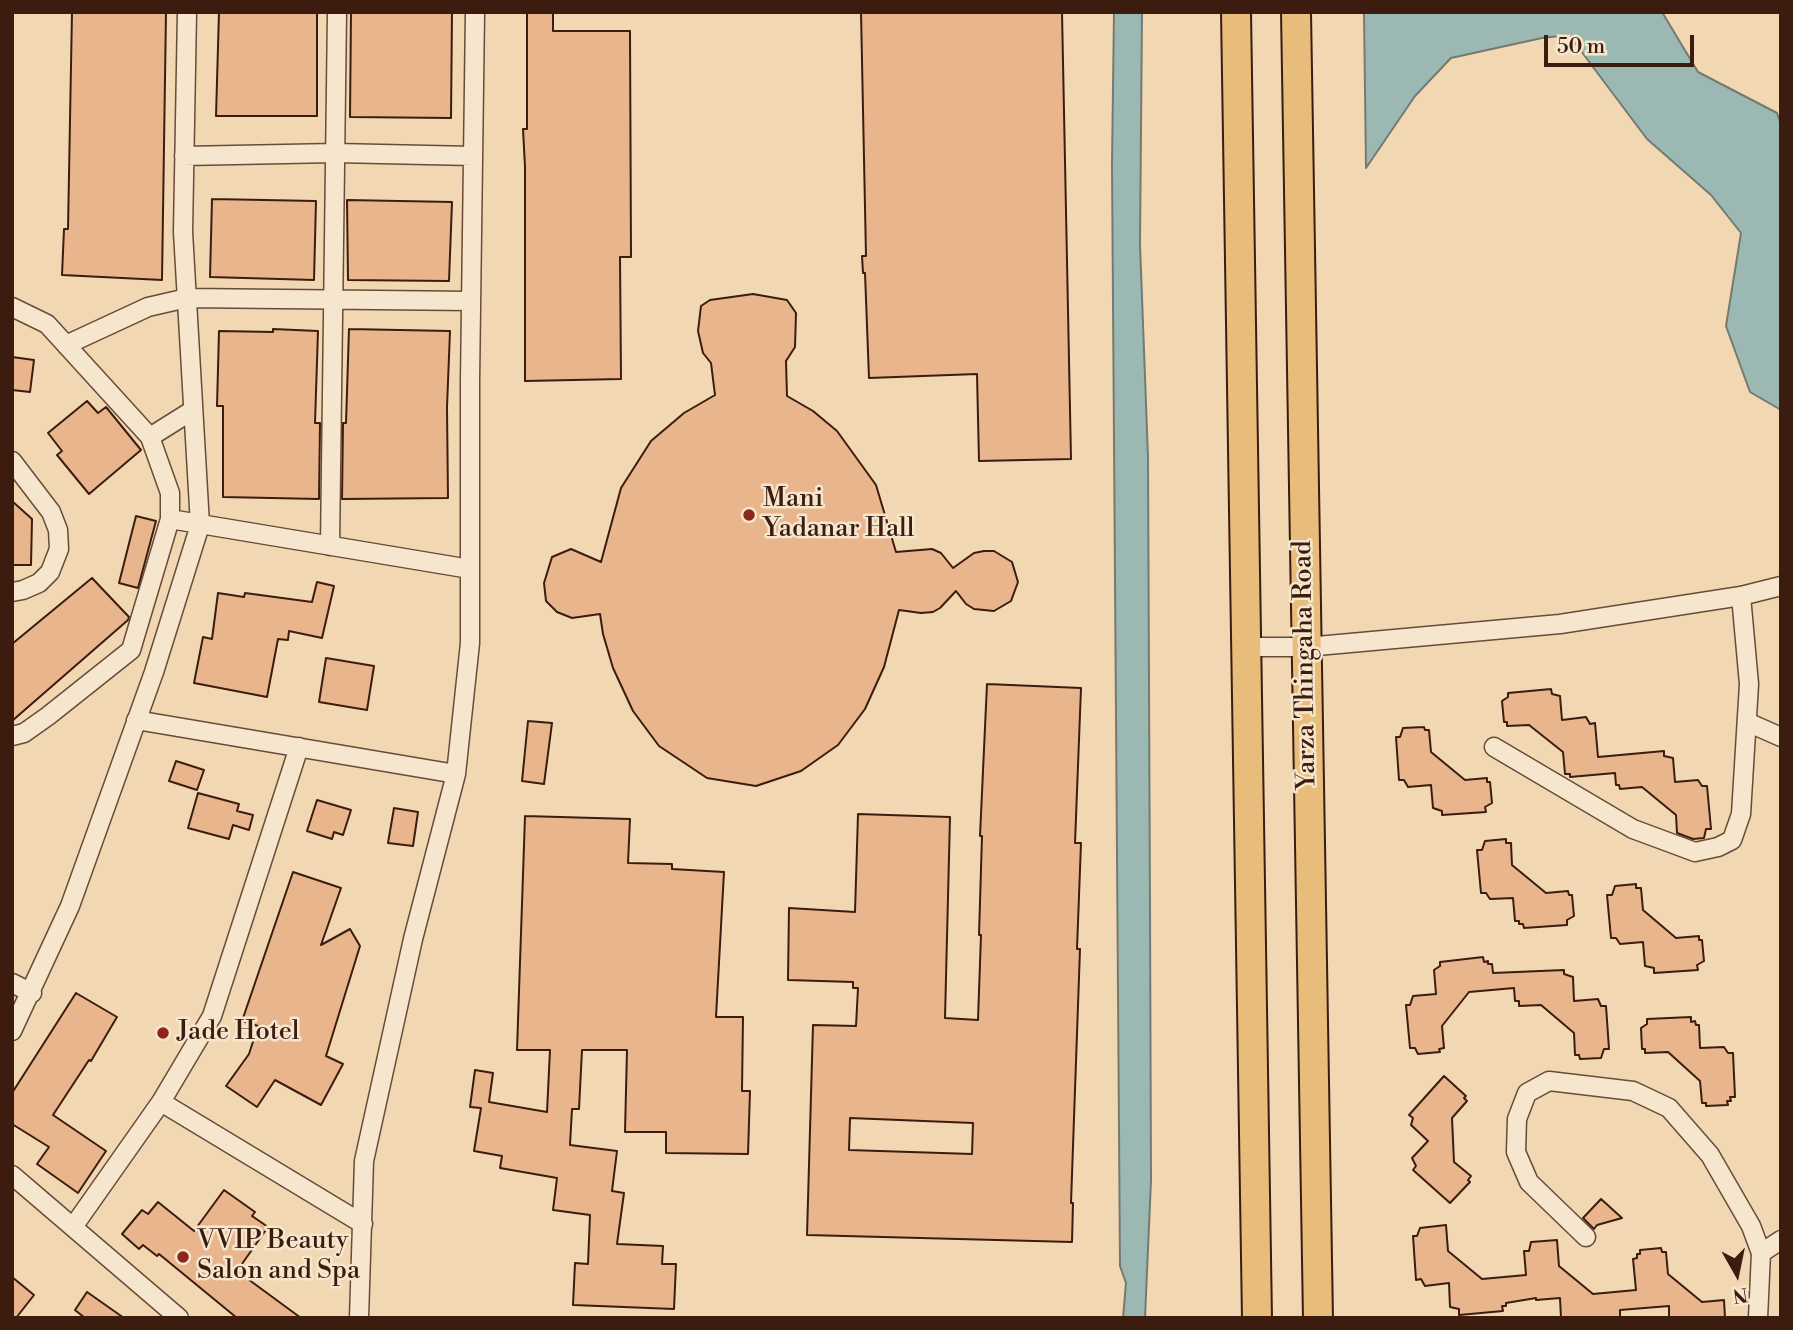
<!DOCTYPE html>
<html>
<head>
<meta charset="utf-8">
<style>
  body { margin:0 }
  #map { position:relative; width:1793px; height:1330px; overflow:hidden; background:#f1d8b3; font-family:"Libre Bodoni",serif }
  canvas { display:block }
  .frame { position:absolute; inset:0; border:14px solid #3b1c0f; pointer-events:none }
  .north { position:absolute; left:1702px; top:1239px; width:70px; height:70px; -webkit-text-stroke:5px #f6e6ce; paint-order:stroke; rotate:171deg; font-size:19px; font-weight:700; line-height:28px; text-align:center; color:#3b1c0f }
  .north::after { content:''; display:block; margin:auto; width:24px; height:32px; background:#3b1c0f; clip-path:polygon(50% 0,100% 100%,50% 72%,0 100%) }
  .scale { position:absolute; left:1544px; top:35px; width:150px; height:32px; box-sizing:border-box; border:4px solid #3b1c0f; border-top:0; padding-left:9px; font-size:21px; line-height:24px; white-space:nowrap; color:#3b1c0f; -webkit-text-stroke:5px #f6e6ce; paint-order:stroke }
</style>
</head>
<body>
<div id="map">
<canvas width="1793" height="1330"></canvas>
<div class="frame"></div>
<div class="north">N</div>
<div class="scale">50 m</div>
</div>
<script>
const context = document.querySelector('canvas').getContext('2d');
context.lineJoin = 'round';
function fillPath(path, color) { context.fillStyle = color; context.fill(path, 'evenodd'); }
const toPath = rows => new Path2D(rows.map(r => 'M' + r).join(''));
function strokePath(path, color, width, dash) { context.strokeStyle = color; context.lineWidth = width; context.lineCap = dash ? 'butt' : 'round'; context.setLineDash(dash || []); context.stroke(path); }
function label(font, color, halo, rows, align = 'center') {
  context.font = font + ' "Libre Bodoni",serif'; context.lineWidth = 5; context.setLineDash([]); context.textBaseline = 'middle'; context.strokeStyle = halo; context.fillStyle = color; for (const [text, x, y, turn = 0] of rows) {
    context.save(); context.translate(x, y); context.rotate((+turn || 0) * Math.PI / 180); context.textAlign = isNaN(turn) ? turn : align; if (halo) context.strokeText(text, 0, 0); context.fillText(text, 0, 0); context.restore();
  }
}
const water = toPath([
  [1114,12,1142,12,1140,244,1148,457,1150,911,1151,1180,1145,1318,1123,1318,1126,1283,1120,1266,1112,164,1114,12],
  [1364,12,1662,12,1698,72,1777,113,1781,125,1781,410,1750,392,1726,326,1741,233,1711,195,1647,139,1569,35,1542,38,1451,58,1415,96,1366,168,1364,12]
]);
fillPath(water, '#9bb9b2');
strokePath(water, '#757a71', 2);
const building = toPath([
  [72,12,166,12,162,280,62,275,64,229,68,229,72,12],
  [219,12,317,12,317,116,216,116,219,12],
  [351,12,452,12,451,118,350,117,351,12],
  [527,12,553,12,553,31,630,31,631,257,620,257,621,379,525,381,525,167,523,129,527,129,527,12],
  [861,12,1062,12,1071,459,979,461,977,374,869,378,865,273,863,273,862,256,866,256,861,12],
  [212,199,316,201,314,280,210,277,212,199],
  [347,200,452,202,449,281,348,280,347,200],
  [753,294,787,300,796,313,795,347,786,361,787,396,813,411,837,431,876,485,896,552,932,549,941,553,953,568,974,553,984,551,994,551,1012,562,1018,582,1011,601,994,611,974,609,966,604,956,591,940,608,933,612,921,613,899,610,884,667,865,709,838,745,801,771,756,786,707,778,659,746,633,711,613,668,603,634,600,614,572,618,557,612,546,601,544,583,552,557,571,549,601,562,621,488,651,441,684,413,715,395,711,363,703,353,698,331,701,306,710,300,753,294],
  [273,329,318,331,315,423,320,423,319,499,223,497,223,406,217,406,219,331,273,332,273,329],
  [349,329,450,331,447,407,448,498,342,499,343,423,346,423,349,329],
  [12,357,34,360,30,392,12,390,12,357],
  [87,401,98,413,106,407,141,450,89,494,57,455,62,451,48,433,87,401],
  [12,501,32,519,31,565,12,565,12,501],
  [136,516,156,521,138,588,119,583,136,516],
  [92,578,129,617,128,620,12,721,12,644,92,578],
  [317,582,334,586,322,638,289,631,288,640,278,639,267,697,194,683,203,637,212,639,218,593,244,597,245,593,312,602,317,582],
  [326,658,374,666,367,710,319,702,326,658],
  [987,684,1081,688,1075,843,1081,843,1077,949,1080,949,1071,1203,1073,1203,1072,1242,807,1235,813,1025,856,1026,858,988,853,988,853,982,788,980,789,908,855,912,858,814,950,817,945,1018,978,1020,981,935,979,935,982,836,980,836,987,684],
  [850,1118,973,1123,972,1154,849,1150,850,1118],
  [1551,689,1552,694,1560,696,1562,720,1586,717,1590,724,1595,723,1598,757,1664,751,1664,756,1673,758,1675,782,1698,780,1702,786,1707,786,1711,829,1706,829,1704,838,1693,839,1677,833,1676,815,1642,787,1620,789,1619,785,1616,785,1615,773,1570,777,1570,774,1565,774,1563,752,1529,725,1507,726,1507,722,1504,722,1502,701,1508,697,1508,693,1551,689],
  [528,721,552,723,544,784,522,781,528,721],
  [1424,727,1425,730,1429,730,1431,752,1465,780,1487,778,1487,782,1490,782,1492,803,1485,807,1486,812,1442,815,1442,811,1433,808,1431,785,1408,787,1404,780,1399,780,1396,737,1400,737,1403,728,1424,727],
  [176,761,204,770,197,790,169,781,176,761],
  [198,793,239,804,237,811,253,815,249,830,233,825,229,839,188,828,198,793],
  [317,800,351,810,343,835,334,832,332,839,307,831,317,800],
  [394,808,418,812,413,846,388,843,394,808],
  [525,816,630,819,628,863,672,864,672,869,724,872,716,1017,743,1017,742,1091,750,1091,748,1154,666,1153,666,1132,625,1132,627,1050,582,1050,579,1109,572,1109,570,1145,617,1151,612,1191,624,1193,617,1244,663,1246,662,1264,676,1264,674,1309,573,1305,575,1263,588,1264,590,1215,553,1210,557,1178,500,1168,502,1156,474,1151,481,1108,470,1107,475,1070,493,1073,489,1102,547,1112,550,1050,517,1050,525,816],
  [1506,839,1506,843,1511,843,1512,865,1546,893,1568,891,1569,895,1572,895,1574,916,1567,920,1567,925,1524,928,1523,924,1519,924,1519,921,1515,921,1513,898,1490,899,1486,893,1481,893,1477,850,1482,850,1485,841,1506,839],
  [293,872,341,888,321,945,350,929,360,946,326,1056,343,1064,321,1105,275,1080,257,1107,226,1086,249,1054,258,1026,242,1021,293,872],
  [1636,884,1636,888,1641,888,1643,910,1676,938,1699,936,1699,940,1702,940,1704,961,1697,965,1698,970,1654,973,1654,968,1645,966,1643,942,1620,944,1616,938,1611,938,1607,895,1612,895,1615,886,1636,884],
  [1483,957,1484,962,1488,961,1488,964,1492,964,1493,973,1564,970,1564,974,1573,977,1574,1001,1598,999,1601,1006,1606,1006,1609,1049,1604,1049,1601,1058,1580,1059,1579,1055,1575,1055,1574,1033,1541,1005,1519,1006,1519,1001,1515,1001,1514,988,1469,992,1442,1026,1444,1048,1439,1049,1440,1052,1418,1054,1415,1048,1410,1048,1406,1005,1410,1005,1413,996,1436,994,1434,970,1440,966,1440,962,1483,957],
  [76,993,117,1017,91,1061,89,1060,53,1115,106,1151,78,1193,37,1164,49,1147,12,1124,12,1093,76,993],
  [1691,1017,1691,1022,1695,1021,1696,1025,1699,1025,1700,1048,1724,1047,1728,1053,1733,1053,1735,1097,1730,1097,1731,1101,1727,1101,1728,1105,1706,1106,1706,1103,1702,1103,1700,1081,1668,1052,1645,1053,1645,1049,1642,1049,1641,1028,1647,1024,1647,1019,1691,1017],
  [1444,1076,1466,1096,1464,1098,1467,1101,1452,1118,1454,1162,1471,1176,1468,1180,1470,1182,1450,1203,1413,1170,1416,1166,1412,1158,1428,1141,1411,1125,1413,1118,1409,1115,1444,1076],
  [224,1190,255,1212,252,1216,268,1227,237,1271,301,1318,237,1318,159,1254,157,1256,143,1245,139,1249,122,1234,142,1210,148,1214,158,1202,194,1231,224,1190],
  [1601,1199,1622,1218,1597,1225,1594,1229,1583,1218,1601,1199],
  [1446,1225,1448,1251,1482,1279,1526,1275,1524,1251,1529,1251,1531,1242,1557,1240,1559,1266,1593,1294,1636,1290,1633,1259,1637,1258,1637,1254,1640,1254,1640,1250,1661,1248,1662,1252,1666,1252,1668,1274,1702,1302,1724,1300,1725,1318,1669,1318,1669,1306,1620,1310,1620,1318,1561,1318,1560,1298,1536,1300,1536,1298,1506,1303,1506,1306,1502,1306,1503,1311,1459,1315,1459,1309,1450,1307,1449,1283,1425,1286,1421,1279,1416,1280,1413,1236,1417,1236,1420,1228,1446,1225],
  [12,1277,34,1295,16,1318,12,1318,12,1277],
  [87,1292,124,1318,85,1318,75,1310,87,1292]
]);
fillPath(building, '#e9b58c');
strokePath(building, '#3b1c0f', 2);
const street = toPath([
  [184,156,335,153,473,156],
  [12,307,47,324,150,437,170,493,170,519,131,650,48,716,24,733,12,736],
  [66,345,148,307,187,298,471,301],
  [150,437,193,410],
  [12,461,51,512,58,530,59,549,50,572,39,583,23,590,12,592],
  [170,519,470,569],
  [330,546,337,12],
  [1246,647,1306,647,1560,624,1741,596,1781,586],
  [136,720,456,774],
  [1747,722,1781,737],
  [1494,747,1633,829,1695,852,1718,847,1732,840,1741,814,1749,684,1741,596],
  [12,983,32,993],
  [12,1031,70,906,154,672,200,525,183,232,187,12],
  [161,1102,363,1224],
  [12,1175,179,1318],
  [73,1227,161,1102,212,1016,299,747],
  [1586,1237,1529,1182,1516,1152,1517,1119,1527,1093,1549,1081,1633,1091,1669,1108,1710,1155,1751,1226,1761,1253,1758,1318],
  [1761,1253,1781,1240],
  [359,1318,364,1161,413,939,456,774,470,643,470,381,475,12]
]);
const primary = toPath([
  [1236,12,1257,1318],
  [1296,12,1318,1318]
]);
strokePath(street, '#684b38', 21);
strokePath(primary, '#3b1c0f', 32);
strokePath(street, '#f6e6ce', 18);
strokePath(primary, '#e8bc7a', 28);
for (const [x, y, r, color] of [
  [749,515,7,"#8f2418"],
  [163,1033,7,"#8f2418"],
  [183,1257,7,"#8f2418"]
]) { const dot = new Path2D(); dot.arc(x, y, r, 0, 2 * Math.PI); context.fillStyle = color; context.fill(dot); strokePath(dot, '#f6e6ce', 2.5); }
label('26px', '#3b1c0f', '#f6e6ce', [
  ["Mani",763,500],
  ["Yadanar Hall",763,530],
  ["Jade Hotel",177,1033],
  ["VVIP Beauty",197,1242],
  ["Salon and Spa",197,1272]
], 'left');
label('26px', '#3b1c0f', '#f6e6ce', [
  ["Yarza Thingaha Road",1306,665,-91]
]);
</script>
</body>
</html>
